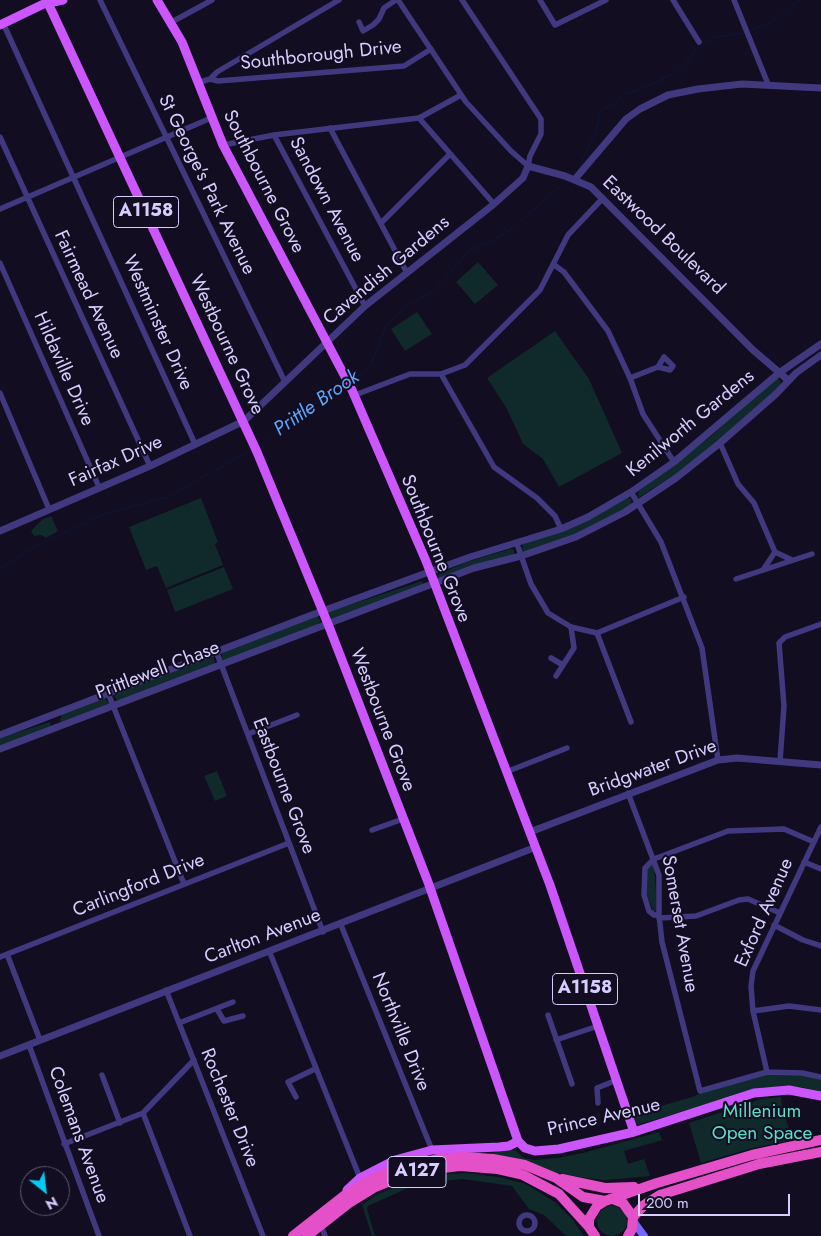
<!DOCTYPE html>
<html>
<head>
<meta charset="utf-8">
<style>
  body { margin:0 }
  #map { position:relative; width:821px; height:1236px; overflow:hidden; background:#120d20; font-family:Jost,sans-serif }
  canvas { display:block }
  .north { position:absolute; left:20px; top:1166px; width:50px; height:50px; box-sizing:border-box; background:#120d20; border:1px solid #615a79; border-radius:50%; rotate:151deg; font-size:14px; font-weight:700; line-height:20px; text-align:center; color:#d7cdfe }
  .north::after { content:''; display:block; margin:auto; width:18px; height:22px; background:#04c9f3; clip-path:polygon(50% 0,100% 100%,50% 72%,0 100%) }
  .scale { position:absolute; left:638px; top:1194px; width:152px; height:22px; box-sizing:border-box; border:2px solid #d7cdfe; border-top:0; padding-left:6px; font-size:15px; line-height:18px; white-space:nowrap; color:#d7cdfe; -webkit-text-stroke:4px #120d20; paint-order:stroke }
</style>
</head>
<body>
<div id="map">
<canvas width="821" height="1236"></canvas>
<div class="north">N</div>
<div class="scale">200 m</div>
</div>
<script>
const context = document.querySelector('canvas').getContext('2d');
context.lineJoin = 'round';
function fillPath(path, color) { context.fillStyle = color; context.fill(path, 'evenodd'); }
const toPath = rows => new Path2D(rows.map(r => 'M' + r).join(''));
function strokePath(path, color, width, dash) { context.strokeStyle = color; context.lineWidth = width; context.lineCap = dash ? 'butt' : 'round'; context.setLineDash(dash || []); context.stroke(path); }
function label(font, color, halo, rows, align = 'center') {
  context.font = font + ' Jost,sans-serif'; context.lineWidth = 4; context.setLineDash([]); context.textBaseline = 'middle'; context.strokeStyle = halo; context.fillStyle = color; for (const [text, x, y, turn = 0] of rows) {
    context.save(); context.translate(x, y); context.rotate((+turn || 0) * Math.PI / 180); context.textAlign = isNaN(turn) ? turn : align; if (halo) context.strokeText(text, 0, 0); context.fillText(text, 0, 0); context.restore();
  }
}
fillPath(toPath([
  [478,262,498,285,475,304,456,282],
  [417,312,432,334,405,351,391,329],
  [555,331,589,379,622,453,559,487,543,459,523,444,507,409,487,378],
  [776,378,780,380,781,386,715,444,682,470,638,498,639,491,710,437],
  [201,498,218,542,215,544,223,565,166,588,157,566,146,570,129,527],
  [627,498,631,499,631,505,583,532,524,553,522,551,523,544,580,524],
  [51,516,58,531,46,538,41,535,34,536,31,531,43,519],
  [510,549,514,550,514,556,437,580,435,576,467,562],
  [224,567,233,589,175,612,167,590],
  [422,581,424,585,331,619,327,617,328,612],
  [317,616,321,621,316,625,225,661,221,659,222,653],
  [211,656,214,658,215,664,120,701,116,699,114,696,117,693],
  [105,698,109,703,107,706,61,722,60,720,62,713],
  [50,722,51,726,0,746,0,738],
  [217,771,227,796,215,801,204,776],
  [649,864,654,865,655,877,657,909,654,912,646,894,646,874],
  [769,1072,821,1078,821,1093,802,1087,764,1087,637,1125,634,1114,692,1097,735,1080],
  [781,1097,782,1108,793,1140,753,1148,701,1163,689,1123,761,1099],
  [659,1132,662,1140,624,1151,628,1164,644,1159,650,1176,605,1180,585,1178,556,1173,524,1160,487,1153,515,1150,524,1158,535,1160,557,1158,583,1153],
  [467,1173,499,1177,526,1184,555,1202,573,1220,584,1236,566,1236,544,1215,529,1209,512,1186,463,1179,417,1184,368,1206,367,1209,375,1236,372,1236,362,1205,376,1195,415,1179,447,1174],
  '597 1221a15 15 0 1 1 30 0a15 15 0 1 1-30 0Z'
]), '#10292a');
strokePath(toPath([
  [750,31,771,22,800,0],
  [580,165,596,131,601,110,614,104,623,94,636,91,669,76,685,64,696,49,714,37,744,33],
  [352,380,370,367,387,325,407,306,434,291,469,251,488,243,510,230,564,183],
  [260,445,309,407,344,385],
  [0,569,36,546,104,514,168,497,249,451]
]), '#0a183d', 1);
strokePath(toPath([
  [100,0,285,382],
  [398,0,466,102,511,151,528,166,530,156,541,134,541,119,462,0],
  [540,0,555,25,606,0],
  [673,0,699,42],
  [734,0,768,84],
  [359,22,363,31,373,25,379,19,384,8,396,0],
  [3,23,195,444],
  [170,23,212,0],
  [210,79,218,81,404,66,431,49],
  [197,83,210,79,217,72,339,0],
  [419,118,494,204],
  [330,128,407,273],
  [274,135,365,306],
  [0,137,150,466],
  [223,145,274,135,419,118,461,95],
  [0,209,211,118],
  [381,223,450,154],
  [0,263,99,487],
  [553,264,564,272,608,331,630,378,643,414,674,462],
  [441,374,494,467,537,498,555,516,561,529],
  [630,378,658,367,670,370,673,366,664,357,658,367],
  [0,393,49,509],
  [355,395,410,374,441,374,465,365,540,290,568,235,603,198],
  [720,443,738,484,754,503,775,552,763,570],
  [631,492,661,542,702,648,718,760],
  [517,544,531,584,548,613,571,627,597,633,684,597],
  [775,552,792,560],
  [736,579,812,554],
  [597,633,631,722],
  [216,651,323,932],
  [551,658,563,665],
  [556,676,574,648,571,627],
  [108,693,184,884],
  [248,734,297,715],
  [780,761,784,706,779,643,785,637,821,624],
  [506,772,567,748],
  [628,793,659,875,659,915,662,942,700,1091,767,1072,802,1073,821,1077],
  [372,830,403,819],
  [804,862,821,869],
  [659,915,654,915,649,911,644,895,645,868,654,859,728,831,784,829,814,842],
  [659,918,696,916,739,900,748,899,780,913],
  [341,925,432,1150],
  [774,925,803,940,821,946],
  [270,953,360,1178],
  [7,954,40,1040],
  [0,957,289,843],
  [166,990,263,1236],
  [217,1009,224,1021,243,1016],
  [753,1011,789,1006,821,1010],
  [548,1015,572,1084],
  [179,1023,233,1002],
  [556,1040,598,1026],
  [29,1045,99,1236],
  [767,1072,753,1011,751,986,753,971,821,827],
  [102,1075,120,1123],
  [296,1097,288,1082,315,1069],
  [598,1103,597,1088,617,1080],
  [143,1113,190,1236],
  [64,1144,143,1113,194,1060],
  '519 1223a8 8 0 1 1 16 0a8 8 0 1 1-16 0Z',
  [321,1225,325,1236]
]), '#41397f', 5.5);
strokePath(toPath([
  [575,179,626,119,640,109,668,95,698,89,742,84,821,88],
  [0,531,150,466,244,421,365,306,494,204,523,178,528,166,565,176,591,187,753,350,788,380],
  [0,735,309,616,470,557,561,529,588,517,631,492,674,462,779,373,821,344],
  [0,749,474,568,521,556,576,537,625,512,676,478,720,443,776,394,796,373,821,355],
  [530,832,718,760,737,758,821,765],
  [0,1056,536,847]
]), '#41397f', 7);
strokePath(toPath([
  [633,1221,644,1236]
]), '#7566fc', 8);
strokePath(toPath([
  [157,0,182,42,223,145,352,390,426,561,550,885,634,1132],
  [48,3,257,452,328,624,428,882,518,1141,525,1148,535,1151,559,1149,634,1132,754,1093,789,1090,821,1096],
  [48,3,63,0],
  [0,25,52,0],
  [347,1190,360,1178,395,1160,432,1150,499,1147,509,1146,518,1141]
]), '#cb56fc', 9);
strokePath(toPath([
  [562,1179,605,1188,634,1187],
  [613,1199,623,1203,633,1217,632,1229,628,1236],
  [633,1217,644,1205,660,1195,759,1164,821,1152],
  [293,1236,349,1192,368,1181,400,1168,437,1159,463,1157,493,1159,525,1165,556,1178,583,1197,605,1201],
  [307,1236,349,1203,375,1187,400,1177,426,1170,460,1166,497,1169,523,1175,559,1194,589,1227],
  [595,1236,589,1227,589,1219,597,1206,605,1201,657,1183,752,1155,821,1140]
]), '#e450c7', 10);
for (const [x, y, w] of [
  [146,212,65],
  [585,989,65],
  [417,1172,58]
]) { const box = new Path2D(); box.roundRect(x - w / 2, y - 15.5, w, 31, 4); context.fillStyle = '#120d20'; context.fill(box); strokePath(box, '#d7cdfe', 1); }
label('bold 18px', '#d7cdfe', null, [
  ["A1158",146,212],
  ["A1158",585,989],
  ["A127",417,1172]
]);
label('19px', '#d7cdfe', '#120d20', [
  ["Southborough Drive",321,56,-6],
  ["Southbourne Grove",263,182,63],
  ["St George's Park Avenue",206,185,64],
  ["Sandown Avenue",326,200,62],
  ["Eastwood Boulevard",663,236,44],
  ["Cavendish Gardens",387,271,-40],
  ["Fairmead Avenue",88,295,65],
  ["Westminster Drive",157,323,66],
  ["Westbourne Grove",226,345,65],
  ["Hildaville Drive",63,369,66],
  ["Kenilworth Gardens",691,424,-39],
  ["Fairfax Drive",116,462,-24],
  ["Southbourne Grove",435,549,68],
  ["Prittlewell Chase",158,671,-21],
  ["Westbourne Grove",382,720,69],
  ["Bridgwater Drive",653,769,-20],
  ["Eastbourne Grove",283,786,69],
  ["Carlingford Drive",139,886,-22],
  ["Exford Avenue",765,913,-66],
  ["Somerset Avenue",679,924,80],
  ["Carlton Avenue",263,937,-21],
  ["Northville Drive",400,1032,68],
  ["Rochester Drive",229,1108,68],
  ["Prince Avenue",604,1118,-13],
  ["Colemans Avenue",78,1135,70]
]);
label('19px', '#5bddc6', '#120d20', [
  ["Millenium",762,1112],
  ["Open Space",762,1134]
]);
label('italic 20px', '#5da6fc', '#120d20', [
  ["Prittle Brook",317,404,-35]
]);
</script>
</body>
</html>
